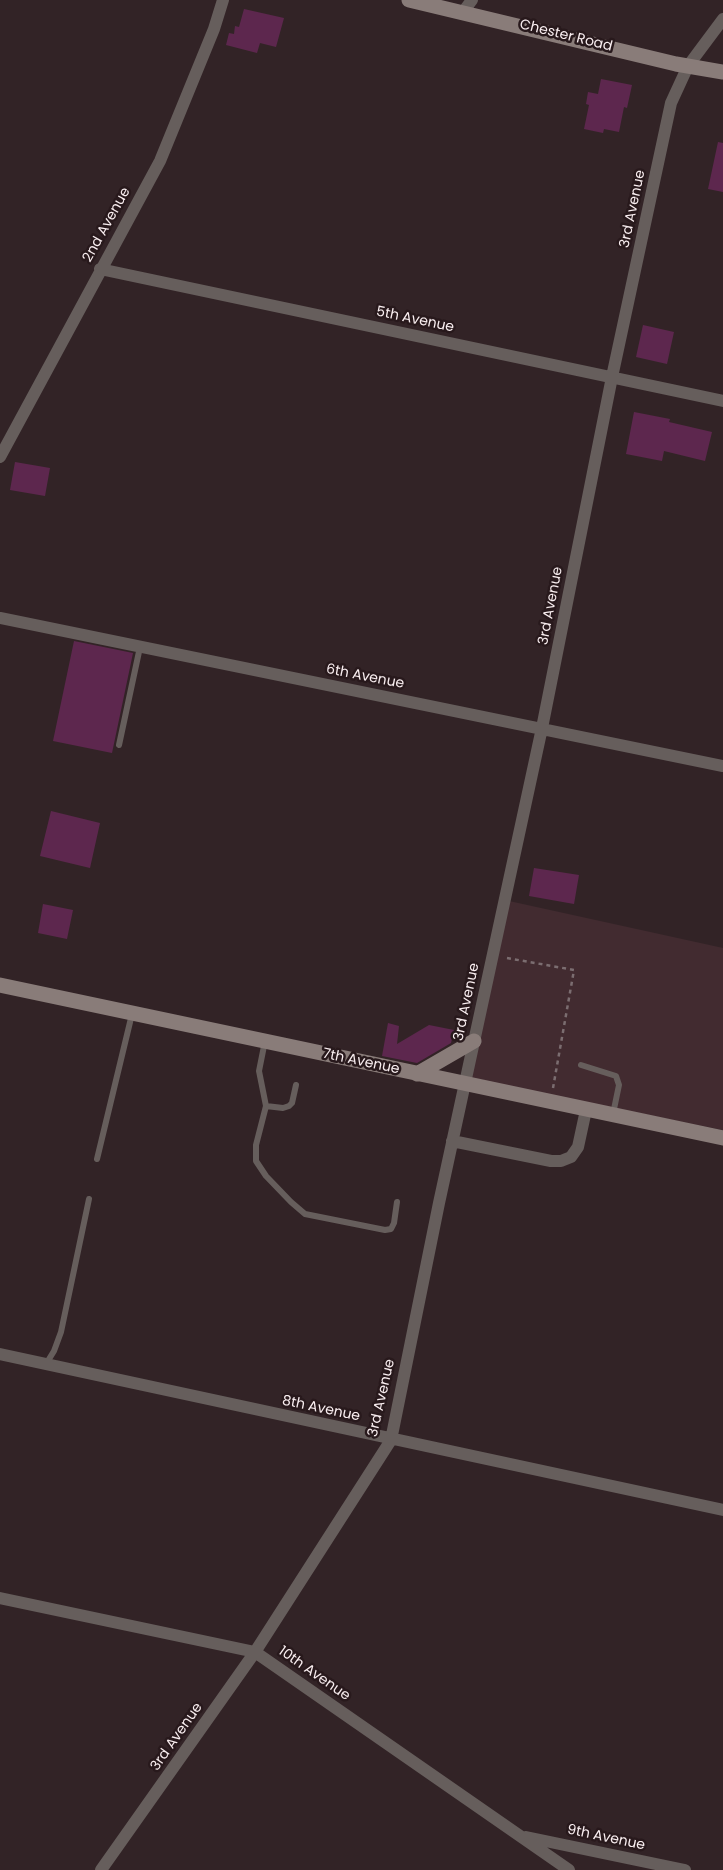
<!DOCTYPE html>
<html>
<head>
<meta charset="utf-8">
<style>
  body { margin:0 }
  canvas { display:block; background:#322326 }
</style>
</head>
<body>
<canvas width="723" height="1870"></canvas>
<script>
const context = document.querySelector('canvas').getContext('2d');
context.lineJoin = 'round';
function fillPath(path, color) { context.fillStyle = color; context.fill(path, 'evenodd'); }
const toPath = rows => new Path2D(rows.map(r => 'M' + r).join(''));
function strokePath(path, color, width, dash) { context.strokeStyle = color; context.lineWidth = width; context.lineCap = dash ? 'butt' : 'round'; context.setLineDash(dash || []); context.stroke(path); }
function label(font, color, halo, rows, align = 'center') {
  context.font = font + ' Poppins,sans-serif'; context.lineWidth = 5; context.setLineDash([]); context.textBaseline = 'middle'; context.strokeStyle = halo; context.fillStyle = color; for (const [text, x, y, turn = 0] of rows) {
    context.save(); context.translate(x, y); context.rotate((+turn || 0) * Math.PI / 180); context.textAlign = isNaN(turn) ? turn : align; if (halo) context.strokeText(text, 0, 0); context.fillText(text, 0, 0); context.restore();
  }
}
fillPath(toPath([
  [509,901,723,948,723,1130,470,1079]
]), '#422b30');
fillPath(toPath([
  [244,9,284,18,276,47,260,43,257,53,226,45,229,33,234,34,235,26,239,27],
  [601,79,632,85,627,108,624,107,619,132,604,129,603,133,584,129,589,105,586,104,588,92,598,94],
  [718,142,723,143,723,192,708,189],
  [643,325,674,332,667,364,636,357],
  [634,412,670,419,669,422,712,432,705,461,664,451,662,461,626,454],
  [15,462,50,468,45,496,10,490],
  [74,641,133,653,112,753,53,741],
  [51,811,100,823,90,868,40,856],
  [534,868,579,875,574,904,529,896],
  [43,904,73,910,67,939,38,933],
  [388,1023,399,1026,397,1044,429,1025,454,1030,451,1043,417,1063,382,1056]
]), '#5d274e');
strokePath(toPath([
  [507,958,574,970,553,1088]
]), '#7b6d70', 2.5, [4, 4]);
strokePath(toPath([
  [119,745,140,647],
  [265,1041,259,1071,266,1106,256,1145,256,1161,266,1176,291,1202,305,1214,385,1230,391,1229,394,1223,397,1202],
  [581,1065,616,1076,619,1085,613,1114],
  [266,1106,283,1108,289,1106,292,1103,296,1085],
  [97,1159,132,1014],
  [46,1364,54,1351,61,1332,89,1199]
]), '#665e5c', 6);
strokePath(toPath([
  [463,12,472,0],
  [100,269,723,401],
  [0,457,160,161,214,29,223,0],
  [0,618,723,766],
  [452,1141,551,1161,561,1161,571,1157,578,1147,586,1110],
  [0,1354,723,1510],
  [0,1598,255,1652,569,1870],
  [526,1837,685,1870],
  [101,1870,255,1652,391,1440,439,1203,542,728,612,377,671,103,688,66,723,19]
]), '#665e5c', 12);
strokePath(toPath([
  [409,0,676,64,723,72],
  [0,985,723,1138],
  [417,1074,474,1041]
]), '#897c79', 15);
label('14px', '#f9eef0', '#28191c', [
  ["Chester Road",566,36,14],
  ["3rd Avenue",633,209,-78],
  ["2nd Avenue",107,225,-61],
  ["5th Avenue",415,320,12],
  ["3rd Avenue",551,606,-79],
  ["6th Avenue",365,677,11],
  ["3rd Avenue",467,1002,-78],
  ["7th Avenue",361,1062,12],
  ["3rd Avenue",382,1398,-77],
  ["8th Avenue",321,1409,12],
  ["10th Avenue",314,1674,35],
  ["3rd Avenue",177,1737,-55],
  ["9th Avenue",606,1838,12]
]);
</script>
</body>
</html>
